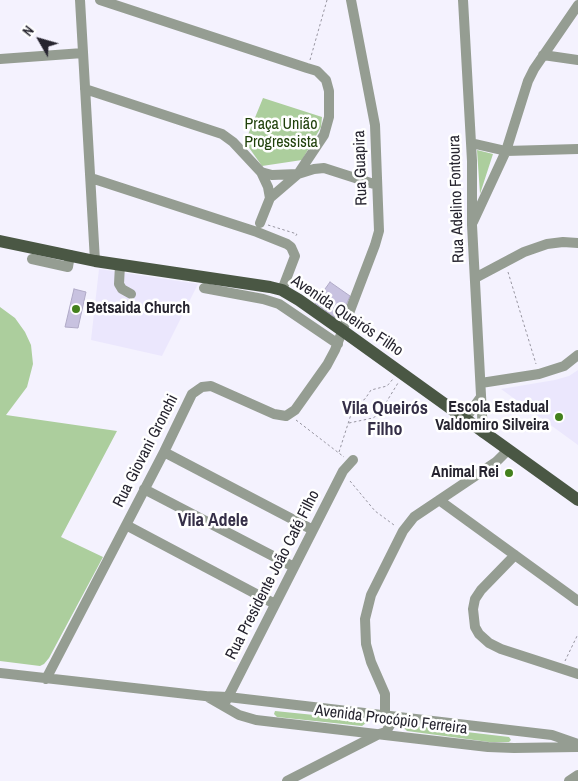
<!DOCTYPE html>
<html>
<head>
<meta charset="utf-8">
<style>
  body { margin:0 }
  #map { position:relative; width:578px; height:781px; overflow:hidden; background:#f4f2fe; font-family:"Archivo Narrow",sans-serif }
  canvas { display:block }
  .north { position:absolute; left:15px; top:15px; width:50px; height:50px; -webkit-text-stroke:4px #fff; paint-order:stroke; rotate:308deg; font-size:14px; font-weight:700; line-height:20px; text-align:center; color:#26242f }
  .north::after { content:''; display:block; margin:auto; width:18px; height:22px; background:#26242f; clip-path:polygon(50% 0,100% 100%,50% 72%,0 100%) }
</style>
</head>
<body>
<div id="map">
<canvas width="578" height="781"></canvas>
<div class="north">N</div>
</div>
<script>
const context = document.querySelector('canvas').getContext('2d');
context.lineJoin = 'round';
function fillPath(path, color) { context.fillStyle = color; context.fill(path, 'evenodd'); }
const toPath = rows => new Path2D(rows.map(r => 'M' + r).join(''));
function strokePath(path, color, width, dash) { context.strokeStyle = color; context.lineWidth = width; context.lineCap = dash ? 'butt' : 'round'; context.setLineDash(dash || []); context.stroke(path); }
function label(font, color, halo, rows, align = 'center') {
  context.font = font + ' "Archivo Narrow",sans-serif'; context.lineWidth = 5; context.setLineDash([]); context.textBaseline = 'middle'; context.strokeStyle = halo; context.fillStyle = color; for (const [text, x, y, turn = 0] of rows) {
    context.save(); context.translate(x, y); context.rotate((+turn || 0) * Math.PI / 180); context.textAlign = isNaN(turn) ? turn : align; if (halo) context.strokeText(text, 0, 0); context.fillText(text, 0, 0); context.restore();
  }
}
fillPath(toPath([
  [99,269,198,284,162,356,91,340],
  [578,370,578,445,501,389,555,380,569,376]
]), '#ebe7fd');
fillPath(toPath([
  [263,98,322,117,321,127,317,134,302,160,262,166,245,142],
  [477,150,493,154,480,194],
  [0,307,15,318,25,332,31,345,33,364,27,387,6,415,117,431,61,537,103,557,49,658,44,664,40,666,0,661],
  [275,711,363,720,366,723,362,726,277,717,274,714],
  [407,725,509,737,511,740,509,742,489,742,407,731,404,728]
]), '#acce9d');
const building = toPath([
  [330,282,350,296,341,317,337,319,315,303,330,282],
  [74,289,86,292,78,328,65,327,74,289]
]);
fillPath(building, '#c8c2e0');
strokePath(building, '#b0aac7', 1);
strokePath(toPath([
  [310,60,327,0],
  [268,225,297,234,295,237],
  [508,272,536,364],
  [296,420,344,457],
  [349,423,373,418,379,414,398,383],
  [339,452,354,405,365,399,371,390,387,386,393,379],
  [350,481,375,511,394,525],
  [565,661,578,634]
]), '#9795a0', 1, [2.5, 2.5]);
strokePath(toPath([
  [80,0,95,261],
  [100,0,307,68,317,71,326,80,329,91,329,117,324,135,298,174,270,198,260,223],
  [463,0,472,161,472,225,483,433],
  [543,55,578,60],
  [0,59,83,53],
  [85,89,222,134,233,142,261,172,272,175,298,174,314,169,324,168,377,185],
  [471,143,506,151,578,149],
  [261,172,268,187,270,198],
  [91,178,257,232,287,244,291,247,295,256,282,290],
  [473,222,506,151,528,81,534,69,578,5],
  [32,259,68,267,70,255],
  [120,265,119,284,122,289,131,294],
  [475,278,524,252,547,244,563,242,578,243],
  [204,288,263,299,279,304,338,344],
  [481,383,539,374,564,366,578,355],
  [465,419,481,397],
  [164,452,313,530],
  [144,489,294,567],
  [439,500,578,601],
  [126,525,275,604],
  [515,555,481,590,475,599,473,609,475,627,479,634,489,643,501,649,578,674],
  [0,673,205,696,228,697,552,735,578,744],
  [46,679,164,452,192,394,202,387,211,386,274,414,286,416,295,410,327,365,335,350,375,245,379,231,375,125,351,0],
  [206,696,239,715,256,720,488,747,514,748,577,747],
  [226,701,343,471,353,460],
  [385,716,385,694,371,662,366,644,365,619,371,595,403,531,414,517,496,462,508,450],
  [287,781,379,734,386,732,390,725,388,718,385,716],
  [569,781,578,775]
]), '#959d92', 10);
strokePath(toPath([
  [0,241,95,261,270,287,282,290,299,300,343,331,578,500]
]), '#4a5744', 12);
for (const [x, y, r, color] of [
  [76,309,5,"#43801d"],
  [559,417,5,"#43801d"],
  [509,473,5,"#43801d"]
]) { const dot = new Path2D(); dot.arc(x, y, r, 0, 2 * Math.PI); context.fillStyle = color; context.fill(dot); strokePath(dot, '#fff', 2); }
label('16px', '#1f400a', '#fff', [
  ["Praça União",281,125],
  ["Progressista",281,143]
]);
label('16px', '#26242f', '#fff', [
  ["Rua Guapira",361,168,-92],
  ["Rua Adelino Fontoura",457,199,-92],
  ["Avenida Queirós Filho",347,316,34],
  ["Rua Giovani Gronchi",146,451,-63],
  ["Rua Presidente João Café Filho",273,575,-63],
  ["Avenida Procópio Ferreira",391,720,7]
]);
label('bold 16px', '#26242f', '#fff', [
  ["Betsaida Church",86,309,"left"],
  ["Escola Estadual",549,408],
  ["Valdomiro Silveira",549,426],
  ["Animal Rei",499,473]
], 'right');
label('bold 18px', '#352f47', '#fff', [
  ["Vila Queirós",385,409],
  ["Filho",385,430],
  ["Vila Adele",213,521]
]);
</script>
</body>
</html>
